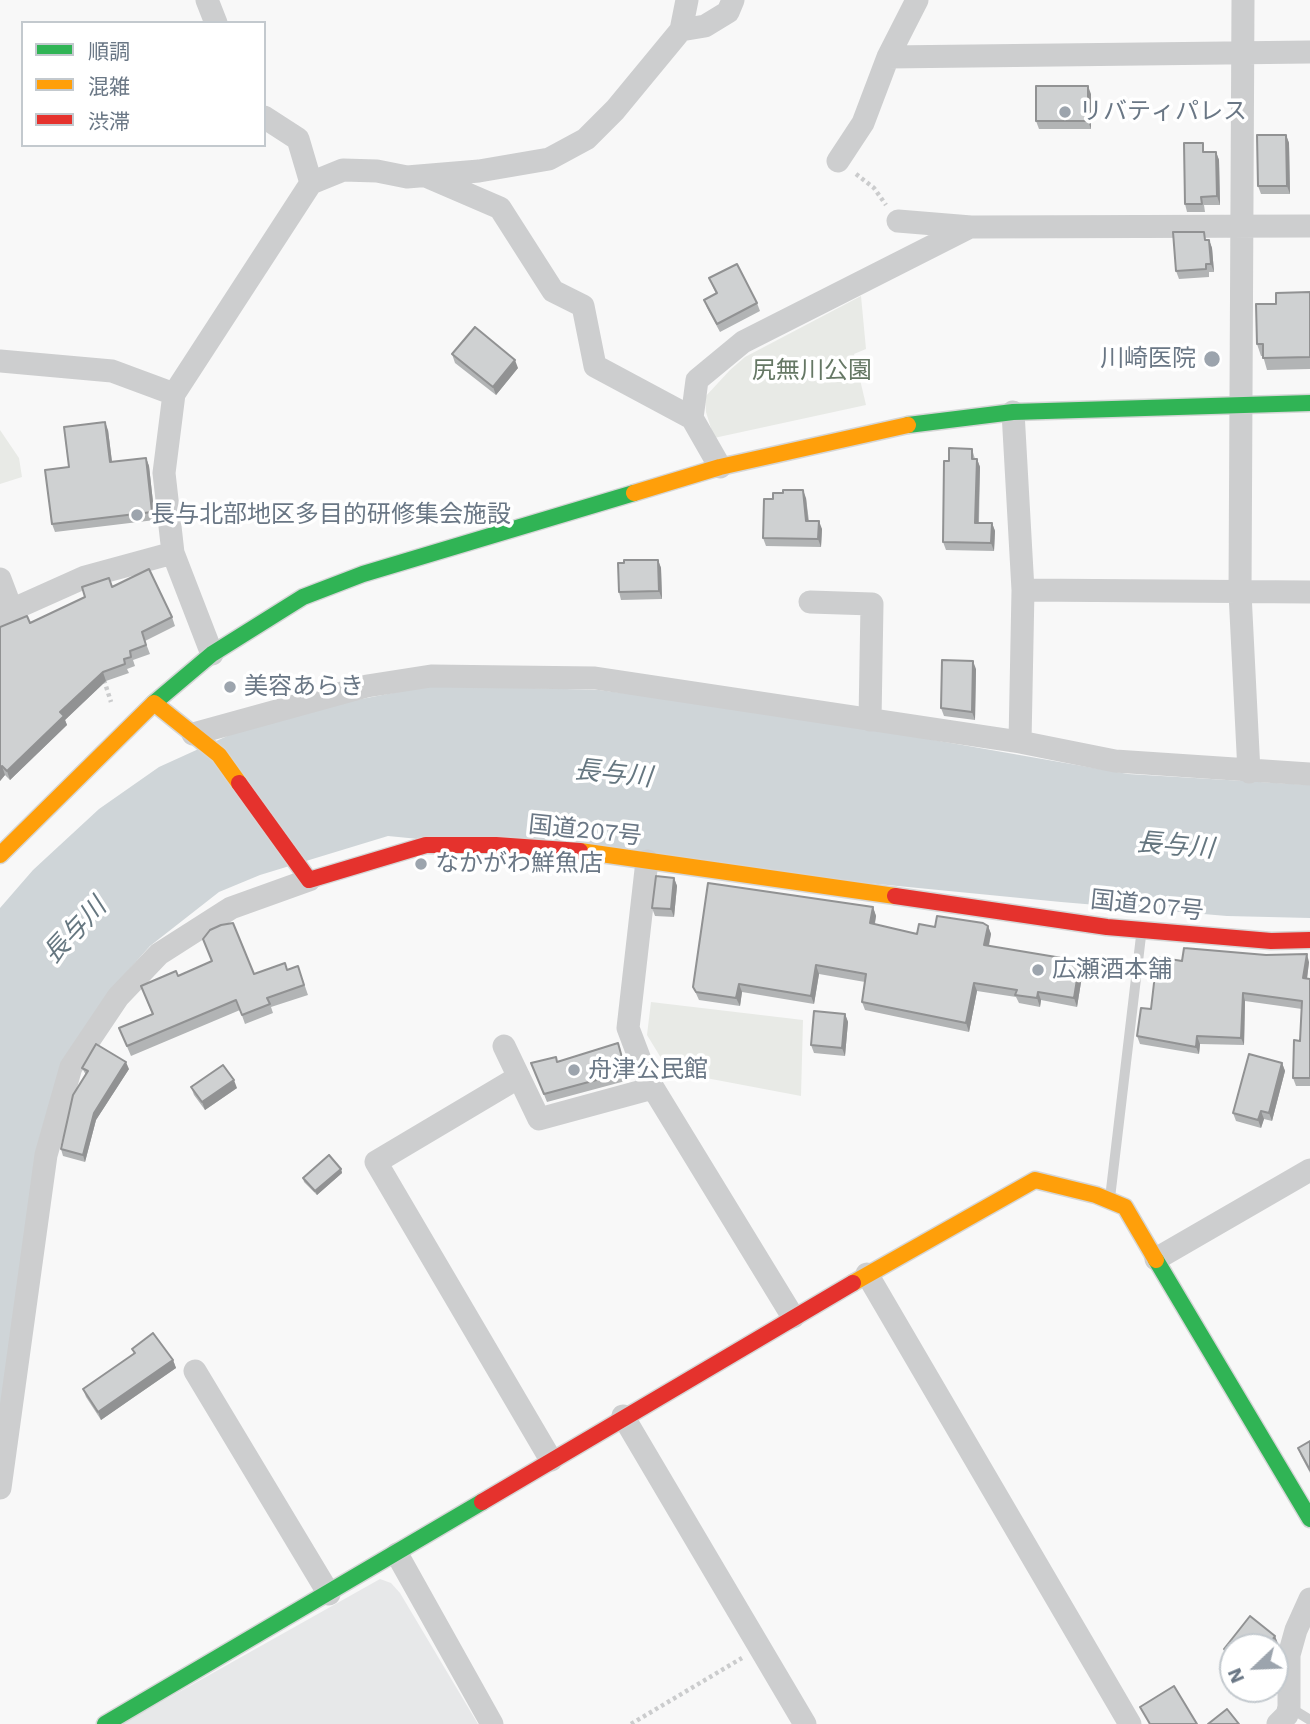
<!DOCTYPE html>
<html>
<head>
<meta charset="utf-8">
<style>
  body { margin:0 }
  #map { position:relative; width:1310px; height:1724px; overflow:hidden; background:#f8f8f8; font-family:"Work Sans","Noto Sans JP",sans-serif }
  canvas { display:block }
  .legend { position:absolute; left:21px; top:21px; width:245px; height:126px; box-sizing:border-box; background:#fff; border:2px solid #c3c9ce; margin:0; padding:9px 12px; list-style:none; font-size:21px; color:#6a7785 }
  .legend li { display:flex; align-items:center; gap:14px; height:35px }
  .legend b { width:35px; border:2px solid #c3c9ce }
  .north { position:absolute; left:1219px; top:1633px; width:70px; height:70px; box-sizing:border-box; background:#fff; border:2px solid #c3c9ce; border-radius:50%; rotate:247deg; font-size:19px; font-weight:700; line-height:28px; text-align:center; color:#6a7785 }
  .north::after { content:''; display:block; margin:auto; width:24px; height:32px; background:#9ca4ad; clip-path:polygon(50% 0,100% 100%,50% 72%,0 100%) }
</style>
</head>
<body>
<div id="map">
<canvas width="1310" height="1724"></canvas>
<ul class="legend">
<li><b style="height:9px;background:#30b455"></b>順調</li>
<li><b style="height:9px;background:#ff9f0a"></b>混雑</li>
<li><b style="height:9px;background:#e5322d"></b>渋滞</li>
</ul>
<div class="north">N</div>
</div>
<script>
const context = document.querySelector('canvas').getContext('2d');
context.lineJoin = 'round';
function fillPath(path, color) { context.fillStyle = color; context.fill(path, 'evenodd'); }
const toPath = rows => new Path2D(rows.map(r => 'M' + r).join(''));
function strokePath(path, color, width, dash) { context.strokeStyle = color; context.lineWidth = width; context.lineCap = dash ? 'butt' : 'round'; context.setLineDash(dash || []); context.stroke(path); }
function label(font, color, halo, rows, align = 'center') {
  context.font = font + ' "Work Sans","Noto Sans JP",sans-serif'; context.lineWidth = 7; context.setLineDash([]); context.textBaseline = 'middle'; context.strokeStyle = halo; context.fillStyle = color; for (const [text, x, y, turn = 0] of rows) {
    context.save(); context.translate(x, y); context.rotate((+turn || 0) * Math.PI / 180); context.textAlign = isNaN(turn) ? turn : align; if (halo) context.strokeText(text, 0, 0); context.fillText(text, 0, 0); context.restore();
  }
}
fillPath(toPath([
  [380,1579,391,1583,400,1593,478,1724,122,1724]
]), '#e7e8e9');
fillPath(toPath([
  [861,296,866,349,854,354,866,405,714,438,706,412,705,397,730,370,745,357],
  [0,430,19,458,22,477,0,484],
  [651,1002,803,1020,801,1096,669,1071,647,1035]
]), '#e8eae6');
fillPath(toPath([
  [434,685,599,690,791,715,1128,774,1310,785,1310,918,1227,916,1061,902,388,836,260,875,219,892,150,946,109,992,64,1061,0,1435,0,908,33,870,99,809,159,767,236,732,346,702]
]), '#cfd5d8');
const fast = toPath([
  [908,425,1013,412,1310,403],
  [154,703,212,654,303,597,363,574,634,493],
  [1156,1260,1310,1519],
  [105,1724,482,1502]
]);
const slow = toPath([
  [634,493,720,467,908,425],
  [580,851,895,896],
  [0,855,154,703,219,755,239,783],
  [853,1283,1035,1180,1096,1195,1125,1207,1156,1260]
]);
const jam = toPath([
  [239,783,309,880,426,845,496,845,580,851],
  [895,896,1107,927,1271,941,1310,940],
  [482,1502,853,1283]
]);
strokePath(fast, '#d5d6d6', 19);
strokePath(slow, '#d5d6d6', 19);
strokePath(jam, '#d5d6d6', 19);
strokePath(toPath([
  [856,174,874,188,886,205],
  [104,680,111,702],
  [631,1724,742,1658]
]), '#cbcccd', 4.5, [3.5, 3.5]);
strokePath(toPath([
  [1110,1198,1141,936],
  [1289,1707,1310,1720]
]), '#cdcecf', 10);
strokePath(toPath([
  [207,0,216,23],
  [1243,0,1240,593,1249,772],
  [681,30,705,26,728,12,733,0],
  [888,57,1310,52],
  [264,117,298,139,311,183],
  [838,161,863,123,888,57,917,0],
  [428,177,500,208,553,291,583,306,595,366,692,418],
  [898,221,971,227,1310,226],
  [0,361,112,371,174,394],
  [1013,412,1023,590,1020,742],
  [720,467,692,418,697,380,743,342,970,227],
  [0,579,11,608],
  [1023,590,1310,592],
  [810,602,872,604,870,720],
  [0,615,85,577,173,553],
  [212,654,173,553,164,473,174,394,311,183,343,170,377,171,407,177,479,171,549,159,586,139,615,110,681,30,687,0],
  [193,734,367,686,431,676,595,678,1020,742,1115,761,1310,774],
  [647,861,628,1028,647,1078,793,1317],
  [504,1046,539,1119,653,1088],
  [519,1077,376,1162,551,1460],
  [1156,1259,1310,1170],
  [867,1274,1130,1724],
  [195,1371,329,1594],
  [623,1416,805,1724],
  [0,1488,46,1155,71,1067,118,997,159,954,231,908,309,880],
  [397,1554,492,1724],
  [1278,1724,1287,1715,1289,1707,1289,1655,1296,1630,1310,1599]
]), '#cdcecf', 23);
strokePath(fast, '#30b455', 16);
strokePath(slow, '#ff9f0a', 16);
strokePath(jam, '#e5322d', 16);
fillPath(toPath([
  [1091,94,1091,129,1039,129,1036,121],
  [1286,135,1289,143,1290,194,1261,194,1258,186],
  [1206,151,1206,152,1216,152,1219,160,1220,205,1204,205,1205,212,1187,212,1185,204],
  [1207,240,1209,240,1212,248,1214,272,1209,272,1209,277,1179,279,1176,271],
  [709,278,757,303,760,311,720,332,707,308,704,300,716,294],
  [1310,292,1310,369,1267,370,1263,356,1261,356,1257,344,1276,304],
  [452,354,518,368,496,395,455,363],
  [108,430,112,462,146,458,149,466,155,520,55,532,52,524,69,467],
  [972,449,975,459,977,459,980,467,979,523,992,523,995,531,994,551,946,550,943,542],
  [806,498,809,521,822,529,821,547,766,546,763,538],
  [658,560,661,568,662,599,621,600,619,592],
  [112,587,172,617,175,626,145,641,150,654,133,660,135,666,127,669,129,673,106,681,65,720,67,725,10,780,5,775,0,781,0,627,30,623],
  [976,669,975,720,944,716,941,708],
  [674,878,677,886,674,917,655,916,652,908],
  [873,907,876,916,875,924,917,934,935,927,988,926,991,934,989,946,1083,970,1077,1007,1041,1000,1040,1007,1019,1003,1016,997,977,991,969,1032,865,1010,862,1002,865,982,819,974,814,1004,742,992,740,1006,699,1000,693,987],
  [1182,961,1309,962,1307,979,1310,979,1310,1086,1296,1086,1293,1078,1300,1041,1302,1009,1245,1001,1244,1045,1200,1044,1199,1054,1140,1044,1137,1036,1151,1009],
  [298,966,308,995,271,1007,273,1013,245,1024,240,1010,131,1056,119,1028,152,1014,141,986,178,976,254,974,287,970],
  [845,1014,848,1022,845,1056,814,1053,811,1045],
  [620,1052,629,1080,547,1102,531,1063,557,1061],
  [1282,1063,1285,1071,1272,1121,1264,1119,1261,1128,1236,1121,1233,1113],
  [82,1068,129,1069,96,1120,85,1162,63,1156,61,1149,86,1075],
  [191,1087,237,1088,205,1110,194,1095],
  [341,1169,342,1173,317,1195,304,1182,303,1178],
  [132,1349,173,1360,176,1368,101,1420,86,1397,83,1389,134,1354],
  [1310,1441,1310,1473,1301,1456,1298,1448],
  [1275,1636,1278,1644,1233,1647,1233,1662,1227,1657,1224,1649]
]), '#b2b4b5');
fillPath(toPath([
  [1088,86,1091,94,1091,129,1088,121],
  [1286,135,1289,143,1290,194,1287,186],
  [1216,152,1219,160,1220,205,1217,196],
  [1209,240,1212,248,1214,272,1211,264],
  [515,360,518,368,496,395,493,387],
  [105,422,108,430,113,470,110,462],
  [146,458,149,466,155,520,152,512],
  [977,459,980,467,978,531,975,523],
  [803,490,806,498,809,529,806,521],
  [819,521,822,529,821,547,818,539],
  [992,523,995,531,994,551,991,543],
  [658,560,661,568,662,599,659,591],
  [973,661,976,669,975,720,972,712],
  [103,672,106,681,65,720,67,725,10,780,7,771,60,712],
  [2,766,5,775,0,781,0,768],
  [674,878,677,886,674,917,671,909],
  [873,907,876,916,873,932,870,923],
  [988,926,991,934,987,953,984,945],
  [1307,954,1309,962,1306,986,1303,978],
  [1080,961,1083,970,1077,1007,1074,998],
  [816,965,819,974,814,1004,811,996],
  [974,983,977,991,969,1032,966,1023],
  [739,984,742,992,740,1006,736,998],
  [1038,992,1041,1000,1040,1007,1037,998],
  [1243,993,1245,1001,1244,1045,1241,1038],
  [845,1014,848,1022,845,1056,842,1048],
  [1197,1036,1200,1044,1199,1054,1196,1047],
  [126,1062,129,1069,96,1120,85,1162,83,1155,94,1113],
  [1282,1063,1285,1071,1272,1121,1269,1113],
  [234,1080,237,1088,205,1110,202,1102],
  [1261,1111,1264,1119,1261,1128,1258,1120],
  [341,1169,342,1173,317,1195,315,1191],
  [173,1360,176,1368,101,1420,98,1412],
  [1275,1636,1278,1644,1275,1648,1270,1647,1269,1644]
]), '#919293');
const building = toPath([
  [1036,86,1088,86,1088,121,1036,121,1036,86],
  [1257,135,1286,135,1287,186,1258,186,1257,135],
  [1184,143,1203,143,1203,152,1216,152,1217,196,1201,197,1202,204,1185,204,1184,143],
  [1173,232,1204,232,1205,240,1209,240,1211,264,1206,264,1206,269,1176,271,1173,232],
  [737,264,757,303,717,324,704,300,717,293,709,278,737,264],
  [1310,292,1310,357,1263,358,1263,344,1257,344,1256,304,1276,304,1276,293,1310,292],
  [475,327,515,360,493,387,452,354,475,327],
  [105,422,110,462,146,458,152,512,52,524,45,470,69,467,64,427,105,422],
  [949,448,972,449,972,459,977,459,975,523,992,523,991,543,943,542,944,461,949,461,949,448],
  [783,490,803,490,806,521,819,521,818,539,763,538,764,499,773,499,773,493,783,493,783,490],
  [624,560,658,560,659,591,619,592,618,563,624,563,624,560],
  [149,569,172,617,142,632,146,645,130,651,131,657,124,659,125,664,103,672,60,712,64,716,7,771,2,766,0,768,0,627,27,616,30,623,85,597,82,587,109,578,112,587,149,569],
  [942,660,973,661,972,712,941,708,942,660],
  [656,876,674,878,671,909,652,908,656,876],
  [708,883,873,907,870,923,917,934,919,924,935,927,937,916,983,923,988,926,984,945,1080,961,1074,998,1038,992,1037,998,1015,995,1017,990,974,983,966,1023,862,1002,866,974,816,965,811,996,739,984,736,998,696,992,693,987,708,883],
  [233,923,254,974,285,963,287,970,298,966,304,985,267,998,270,1004,242,1015,236,1000,127,1046,119,1028,153,1014,141,986,176,971,178,976,212,961,203,939,210,930,221,925,233,923],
  [1184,948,1266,955,1307,954,1303,978,1310,979,1310,1078,1293,1078,1294,1040,1300,1041,1302,1001,1243,993,1241,1038,1197,1036,1196,1047,1137,1036,1141,1008,1151,1009,1157,957,1182,961,1184,948],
  [814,1011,845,1014,842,1048,811,1045,814,1011],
  [618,1043,626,1072,544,1094,531,1063,556,1057,557,1062,618,1043],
  [96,1044,126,1062,94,1113,83,1155,61,1149,73,1095,88,1071,82,1068,96,1044],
  [1249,1054,1282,1063,1269,1113,1261,1111,1258,1120,1233,1113,1249,1054],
  [223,1065,234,1080,202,1102,191,1087,223,1065],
  [329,1155,341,1169,315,1191,303,1178,329,1155],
  [153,1333,173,1360,98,1412,83,1389,135,1353,132,1349,153,1333],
  [1310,1441,1310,1470,1298,1448,1310,1441],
  [1250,1616,1275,1636,1269,1644,1270,1647,1233,1647,1233,1656,1224,1649,1250,1616],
  [1174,1686,1197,1724,1150,1724,1140,1707,1174,1686],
  [1227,1709,1239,1724,1208,1724,1227,1709]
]);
fillPath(building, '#cfd1d2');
strokePath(building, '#919293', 2);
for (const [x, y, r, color] of [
  [1065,112,7,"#9ca4ad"],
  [1212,359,9,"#9ca4ad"],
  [137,515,7,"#9ca4ad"],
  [230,687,7,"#9ca4ad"],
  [421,864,7,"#9ca4ad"],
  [1038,970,7,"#9ca4ad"],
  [574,1070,7,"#9ca4ad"]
]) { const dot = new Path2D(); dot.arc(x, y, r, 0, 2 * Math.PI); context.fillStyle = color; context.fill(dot); strokePath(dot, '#fff', 2.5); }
label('24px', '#6a7785', '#fff', [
  ["リバティパレス",1079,112],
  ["川崎医院",1196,359,"right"],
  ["長与北部地区多目的研修集会施設",151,515],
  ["美容あらき",244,687],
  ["なかがわ鮮魚店",435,864],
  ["広瀬酒本舗",1052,970],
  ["舟津公民館",588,1070]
], 'left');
label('24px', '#667865', '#fff', [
  ["尻無川公園",812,371]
]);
label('24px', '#6a7785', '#fff', [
  ["国道207号",585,831,6],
  ["国道207号",1147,906,6]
]);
label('italic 26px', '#667780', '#fff', [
  ["長与川",613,774,6],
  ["長与川",1175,846,5],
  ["長与川",75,931,-47]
]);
</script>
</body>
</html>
